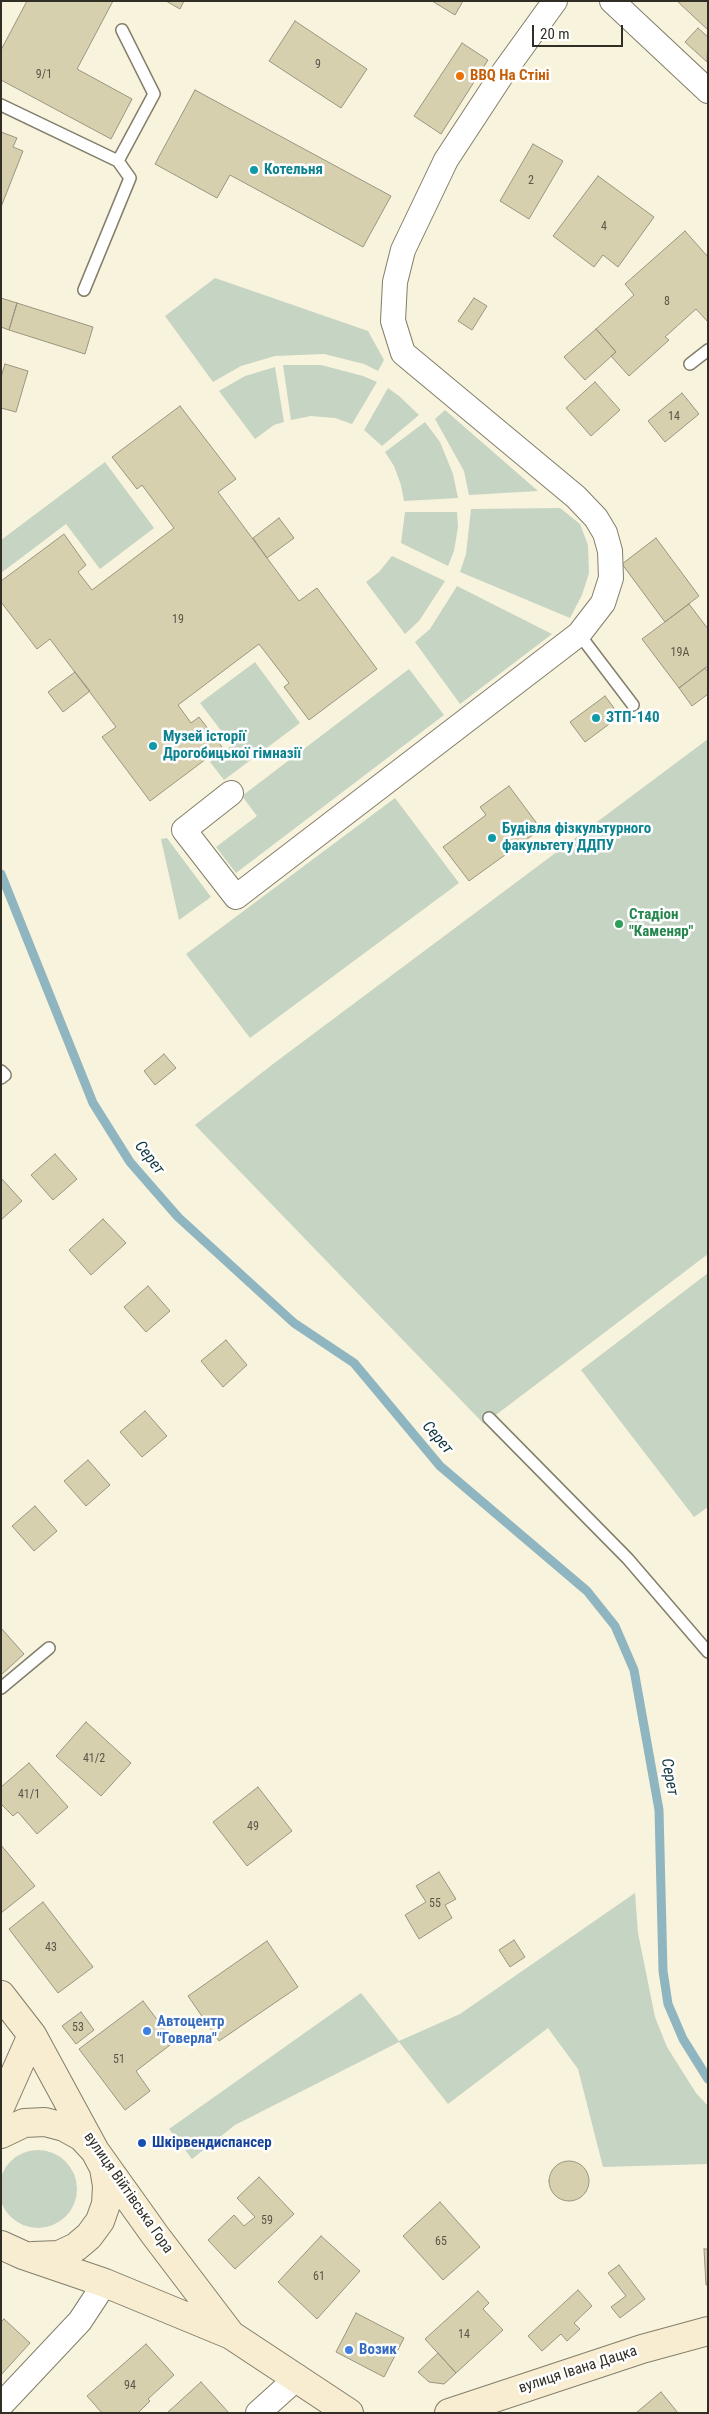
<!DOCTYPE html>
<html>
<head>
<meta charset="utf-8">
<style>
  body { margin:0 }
  #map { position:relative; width:709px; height:2414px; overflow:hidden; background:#f8f3dc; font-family:"Roboto Condensed",sans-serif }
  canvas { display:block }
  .frame { position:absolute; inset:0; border:2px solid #302e25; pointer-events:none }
  .scale { position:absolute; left:532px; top:25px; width:91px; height:22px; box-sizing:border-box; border:2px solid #302e25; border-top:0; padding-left:6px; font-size:15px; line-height:18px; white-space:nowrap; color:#302e25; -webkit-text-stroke:4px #fff; paint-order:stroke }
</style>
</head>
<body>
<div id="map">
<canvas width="709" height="2414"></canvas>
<div class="frame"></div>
<div class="scale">20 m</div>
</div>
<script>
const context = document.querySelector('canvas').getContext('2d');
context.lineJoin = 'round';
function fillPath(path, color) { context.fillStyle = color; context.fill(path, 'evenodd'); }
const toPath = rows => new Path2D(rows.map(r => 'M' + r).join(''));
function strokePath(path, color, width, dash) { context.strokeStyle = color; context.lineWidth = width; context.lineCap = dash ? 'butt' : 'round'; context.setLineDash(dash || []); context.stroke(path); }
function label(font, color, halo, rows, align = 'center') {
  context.font = font + ' "Roboto Condensed",sans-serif'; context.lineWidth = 5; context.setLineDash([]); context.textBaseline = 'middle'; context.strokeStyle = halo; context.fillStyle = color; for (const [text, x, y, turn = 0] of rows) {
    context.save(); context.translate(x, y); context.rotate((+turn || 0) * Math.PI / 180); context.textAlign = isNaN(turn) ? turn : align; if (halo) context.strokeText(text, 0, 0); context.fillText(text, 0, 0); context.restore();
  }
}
fillPath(toPath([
  [215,278,368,331,384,360,378,371,364,364,324,354,275,356,241,366,213,382,165,316],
  [283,365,321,365,363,376,377,382,352,424,335,418,311,416,291,420],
  [275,367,284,422,274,425,255,439,219,391,245,376],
  [388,388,399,396,419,415,382,446,364,430],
  [445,410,538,491,469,495,464,471,435,419],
  [425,422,440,442,453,474,458,498,404,501,401,485,394,466,385,452],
  [105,462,154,528,100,569,66,524,1,573,1,540],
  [560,508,580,524,588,545,589,573,582,595,570,618,460,572,466,554,471,509],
  [405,512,457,512,458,527,454,551,448,566,401,543],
  [392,556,445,581,419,621,405,634,366,582,379,572],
  [457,586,552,634,460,704,415,642,430,629],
  [255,662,300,723,224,780,210,762,232,745,200,703],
  [409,669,444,715,236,873,216,847,257,816,242,796],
  [708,739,708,1254,484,1424,195,1125,273,1064],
  [395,798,459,883,250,1038,186,954],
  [167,838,211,897,179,920,161,839],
  [708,1273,708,1507,694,1517,581,1370],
  [635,1893,638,1933,655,2017,667,2047,696,2093,708,2106,708,2164,603,2167,578,2069,548,2028,448,2104,399,2042,235,2125,192,2159,169,2129,361,1993,399,2041,460,2014],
  '-1 2189a39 39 0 1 1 78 0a39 39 0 1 1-78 0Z'
]), '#c6d4c3');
strokePath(toPath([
  [1,874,93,1103,130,1162,178,1217,294,1323,354,1363,440,1466,587,1591,615,1626,634,1670,659,1810,663,1971,668,2004,683,2039,708,2079]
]), '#8fb5c1', 9);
const building = toPath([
  [27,1,113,1,77,69,132,99,111,139,1,80,1,50,27,1],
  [166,1,184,1,180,9,166,1],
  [432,1,463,1,455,15,432,1],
  [677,1,708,1,708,30,677,1],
  [295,21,367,69,341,108,269,61,295,21],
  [698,28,708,37,707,62,685,42,698,28],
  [462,43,488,60,441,134,414,116,462,43],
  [195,90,391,196,363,247,230,175,217,198,155,164,195,90],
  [1,132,17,138,13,147,23,151,1,207,1,132],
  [533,144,563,161,529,219,500,201,533,144],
  [598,176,654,217,618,267,603,255,594,267,553,236,598,176],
  [685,231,708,257,708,322,696,309,665,337,669,340,629,376,611,356,616,352,596,329,634,295,625,284,685,231],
  [1,298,17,303,9,330,1,327,1,298],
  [474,298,487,306,472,330,458,321,474,298],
  [17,303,93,327,85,354,9,330,17,303],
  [596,329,616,352,585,380,564,357,596,329],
  [5,364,28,371,16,412,1,408,1,377,5,364],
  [595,382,620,410,591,436,566,408,595,382],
  [682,393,699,414,665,442,648,421,682,393],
  [180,406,236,479,218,492,267,558,299,601,317,588,377,669,309,720,284,687,289,683,259,644,178,705,191,723,199,717,222,747,150,801,102,737,116,727,50,639,37,649,1,602,1,581,64,534,86,565,78,572,92,590,174,528,142,485,137,489,112,457,180,406],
  [279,518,294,538,267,558,253,538,279,518],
  [656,538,699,596,665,622,622,564,656,538],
  [689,604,708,629,708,666,679,688,642,639,689,604],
  [705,668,708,672,708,694,692,706,679,688,705,668],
  [75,672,90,691,63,712,48,692,75,672],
  [605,696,620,716,585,742,570,722,605,696],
  [509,786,541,829,469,881,443,847,486,815,480,807,509,786],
  [164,1054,176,1068,155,1085,144,1071,164,1054],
  [55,1154,77,1179,53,1200,31,1175,55,1154],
  [1,1178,22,1201,1,1220,1,1178],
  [103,1219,126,1243,91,1275,69,1250,103,1219],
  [148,1286,170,1311,146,1332,124,1307,148,1286],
  [226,1340,247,1365,223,1387,201,1361,226,1340],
  [145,1411,167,1436,142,1457,120,1432,145,1411],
  [88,1460,110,1485,86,1506,64,1481,88,1460],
  [35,1506,57,1531,34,1551,12,1526,35,1506],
  [1,1628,24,1654,1,1675,1,1628],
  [86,1722,131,1763,101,1796,56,1756,86,1722],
  [29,1763,68,1807,37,1834,18,1812,13,1816,1,1804,1,1787,29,1763],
  [258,1787,292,1831,247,1866,213,1822,258,1787],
  [1,1845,35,1886,1,1913,1,1845],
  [439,1872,456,1899,445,1905,452,1918,419,1939,405,1915,426,1902,416,1886,439,1872],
  [43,1902,93,1967,58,1993,9,1929,43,1902],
  [514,1940,525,1957,510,1967,499,1950,514,1940],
  [267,1941,298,1987,219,2041,188,1996,267,1941],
  [143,2001,174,2042,136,2071,150,2091,125,2110,79,2049,143,2001],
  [81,2012,94,2030,76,2044,62,2026,81,2012],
  '549 2181a20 20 0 1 1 40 0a20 20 0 1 1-40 0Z',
  [259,2177,294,2214,235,2269,208,2240,234,2215,244,2226,255,2217,237,2198,259,2177],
  [440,2202,480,2247,443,2280,403,2236,440,2202],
  [321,2236,360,2271,317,2319,278,2282,321,2236],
  [704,2249,708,2249,708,2285,706,2285,704,2249],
  [619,2265,645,2299,620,2318,611,2307,626,2296,608,2273,619,2265],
  [578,2290,592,2306,574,2323,580,2329,567,2341,561,2334,542,2351,528,2336,578,2290],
  [478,2291,489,2303,483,2309,503,2330,456,2373,425,2339,478,2291],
  [356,2313,404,2338,384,2377,336,2352,356,2313],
  [4,2319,30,2343,1,2375,1,2322,4,2319],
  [146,2344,174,2375,148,2399,150,2401,138,2413,102,2413,87,2396,146,2344],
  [438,2353,456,2373,444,2384,429,2382,418,2372,438,2353],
  [201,2382,229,2413,167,2413,201,2382],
  [661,2392,678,2413,636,2413,661,2392]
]);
fillPath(building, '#d7d0af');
strokePath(building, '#9a9580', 1);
const lane = toPath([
  [1,105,118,161,130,178,84,290],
  [118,161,154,94,122,30],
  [690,364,708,350],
  [579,634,633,705],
  [1,1071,5,1075,1,1078],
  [489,1418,628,1559,708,1652],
  [1,1688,49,1648]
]);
const street = toPath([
  [612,1,708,91],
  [231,793,184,830,236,897,579,634,603,603,611,578,610,551,605,533,596,518,576,497,403,353,393,321,395,282,403,250,446,160,503,73,555,1],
  [1,2405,80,2321,105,2283],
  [258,2413,298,2377]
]);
const secondary = toPath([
  [1,1995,32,2035,95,2151,155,2235,231,2335],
  [1,2105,32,2035],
  [1,2134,24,2123,45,2122,64,2127,82,2137,95,2151,104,2168,107,2186,106,2204,100,2221,89,2236,76,2247,59,2255,33,2256],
  [1,2245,23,2255,105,2283,231,2335,349,2413],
  [449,2413,642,2349,708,2331]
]);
strokePath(lane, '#837e6a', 14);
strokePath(street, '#837e6a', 26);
strokePath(secondary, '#837e6a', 30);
strokePath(lane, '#fff', 11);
strokePath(street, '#fff', 24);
strokePath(secondary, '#f8ecd1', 28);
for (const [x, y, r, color] of [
  [460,76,5,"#e8710a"],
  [254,170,5,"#0f9aa8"],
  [596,718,5,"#0f9aa8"],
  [153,746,5,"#0f9aa8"],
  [492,838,5,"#0f9aa8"],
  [619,924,5,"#2e9e5b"],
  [147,2031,5,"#3f7fe0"],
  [142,2143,5,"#1a4fb4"],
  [349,2350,5,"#3f7fe0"]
]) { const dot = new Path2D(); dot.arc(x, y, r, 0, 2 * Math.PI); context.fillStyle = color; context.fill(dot); strokePath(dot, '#fff', 2); }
label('12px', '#5a5648', null, [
  ["9",318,65],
  ["9/1",44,75],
  ["2",531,181],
  ["4",604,227],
  ["8",667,302],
  ["14",674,417],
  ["19",178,620],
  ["19А",680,653],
  ["41/2",94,1759],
  ["41/1",29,1795],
  ["49",253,1827],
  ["55",435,1904],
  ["43",51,1948],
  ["53",78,2028],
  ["51",119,2060],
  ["59",267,2221],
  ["65",441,2242],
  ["61",319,2277],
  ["14",464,2335],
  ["94",130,2386]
]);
label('bold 15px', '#c56008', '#fff', [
  ["BBQ На Стіні",470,76]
], 'left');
label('bold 15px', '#0d838f', '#fff', [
  ["Котельня",264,170],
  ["ЗТП-140",606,718],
  ["Музей історії",163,737],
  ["Дрогобицької гімназії",163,754],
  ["Будівля фізкультурного",502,829],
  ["факультету ДДПУ",502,846]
], 'left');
label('bold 15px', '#27864d', '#fff', [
  ["Стадіон",629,915],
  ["\"Каменяр\"",629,932]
], 'left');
label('bold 15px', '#366cbe', '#fff', [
  ["Автоцентр",157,2022],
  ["\"Говерла\"",157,2039],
  ["Возик",359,2350]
], 'left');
label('bold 15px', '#164399', '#fff', [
  ["Шкірвендиспансер",152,2143]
], 'left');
label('15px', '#302e25', '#fff', [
  ["вулиця Війтівська Гора",128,2193,55],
  ["вулиця Івана Дацка",578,2370,-18]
]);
label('italic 16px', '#10353e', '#fff', [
  ["Серет",149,1158,52],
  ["Серет",437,1438,49],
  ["Серет",669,1777,80]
]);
</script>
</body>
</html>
